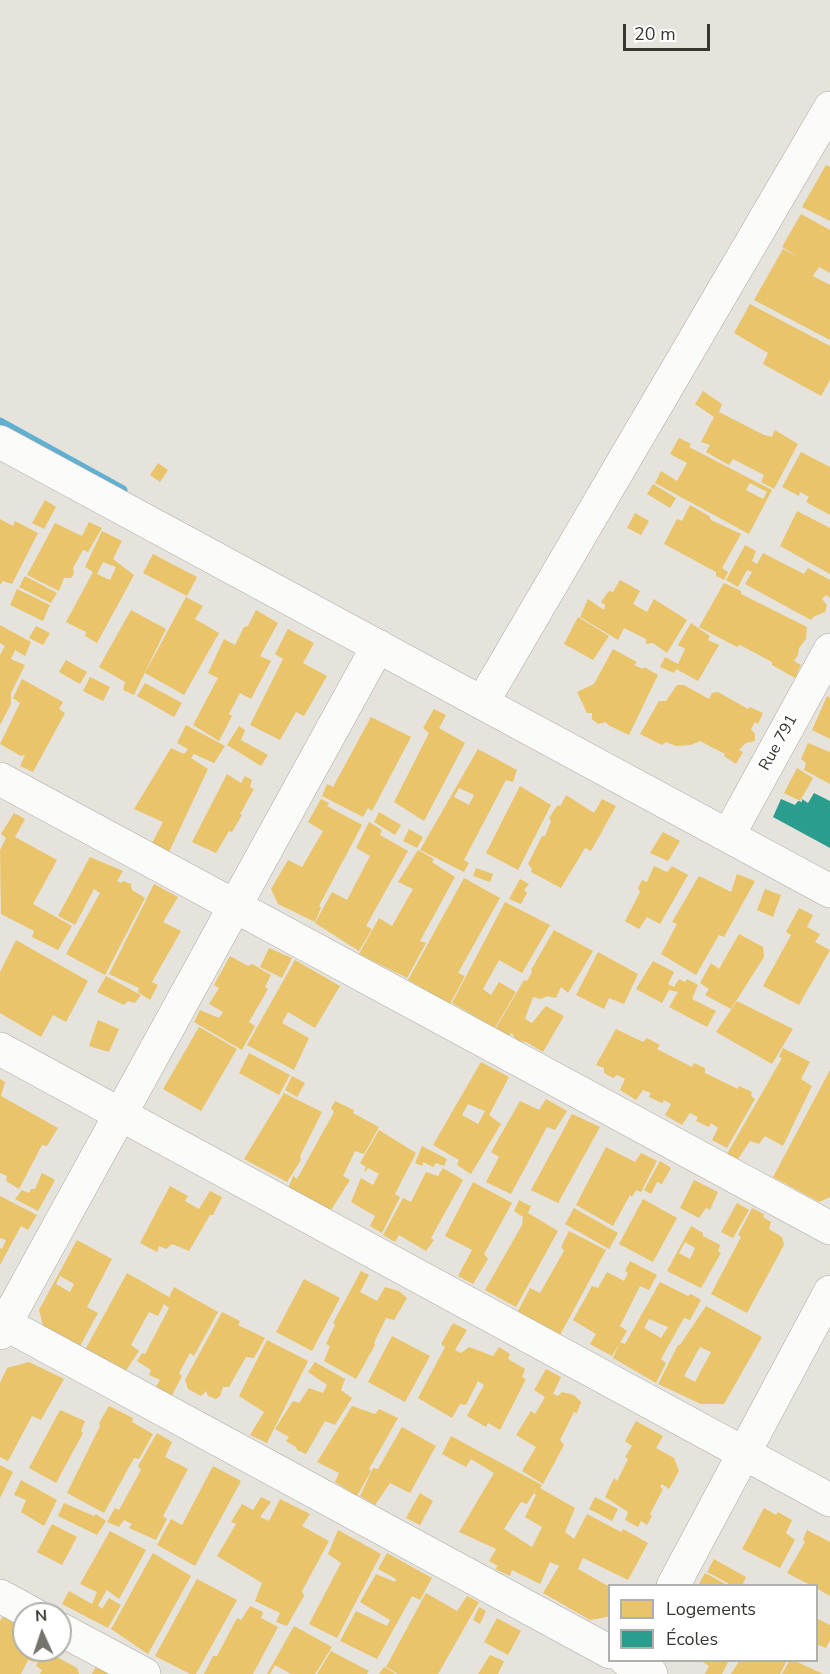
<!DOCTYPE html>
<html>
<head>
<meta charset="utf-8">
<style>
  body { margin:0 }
  #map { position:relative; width:830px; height:1674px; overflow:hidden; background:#e5e3dc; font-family:"Nunito Sans",sans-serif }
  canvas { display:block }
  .legend { position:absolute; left:608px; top:1584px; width:210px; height:78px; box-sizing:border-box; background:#fff; border:2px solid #afafac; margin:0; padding:8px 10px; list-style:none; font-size:18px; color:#373630 }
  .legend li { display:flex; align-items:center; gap:12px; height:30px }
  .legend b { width:30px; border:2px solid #afafac }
  .north { position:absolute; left:12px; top:1602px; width:60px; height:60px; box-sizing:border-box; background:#fff; border:2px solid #afafac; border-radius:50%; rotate:357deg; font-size:16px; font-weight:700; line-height:24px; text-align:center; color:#373630 }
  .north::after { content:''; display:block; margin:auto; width:21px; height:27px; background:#74736c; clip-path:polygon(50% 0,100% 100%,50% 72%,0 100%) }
  .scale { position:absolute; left:623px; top:24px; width:87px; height:27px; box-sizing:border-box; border:3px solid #373630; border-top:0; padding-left:8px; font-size:18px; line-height:21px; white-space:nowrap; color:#373630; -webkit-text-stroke:4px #fff; paint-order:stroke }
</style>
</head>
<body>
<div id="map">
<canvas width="830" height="1674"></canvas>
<ul class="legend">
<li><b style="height:16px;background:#e9c46a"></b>Logements</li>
<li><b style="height:16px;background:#2a9d8f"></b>Écoles</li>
</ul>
<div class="north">N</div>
<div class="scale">20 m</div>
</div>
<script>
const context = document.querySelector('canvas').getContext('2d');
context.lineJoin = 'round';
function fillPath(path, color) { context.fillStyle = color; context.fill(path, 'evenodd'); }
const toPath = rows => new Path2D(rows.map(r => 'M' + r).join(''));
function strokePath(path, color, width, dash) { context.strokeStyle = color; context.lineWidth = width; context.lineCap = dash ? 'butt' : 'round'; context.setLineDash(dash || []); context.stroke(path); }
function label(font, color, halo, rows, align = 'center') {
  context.font = font + ' "Nunito Sans",sans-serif'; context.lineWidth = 6; context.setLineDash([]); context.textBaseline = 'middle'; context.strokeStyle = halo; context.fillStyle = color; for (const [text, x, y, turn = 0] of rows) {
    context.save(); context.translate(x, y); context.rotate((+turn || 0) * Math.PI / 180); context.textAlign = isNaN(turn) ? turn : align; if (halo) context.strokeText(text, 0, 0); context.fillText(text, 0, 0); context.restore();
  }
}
fillPath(toPath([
  [826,165,830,167,830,221,802,207],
  [801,214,830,230,830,273,819,267,813,276,830,285,830,340,754,300,783,249,797,256,782,247],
  [750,304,830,346,830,380,821,396,763,364,768,353,734,333],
  [703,391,722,404,719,412,764,435,772,437,775,430,798,444,774,489,761,482,764,475,733,459,729,465,706,452,710,445,701,442,714,417,695,404],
  [679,438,691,444,689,447,772,490,749,534,655,483,661,471,677,481,687,463,670,454],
  [750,483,767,492,763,499,746,490],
  [801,452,830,467,830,515,806,502,809,497,800,492,799,496,782,487],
  [158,463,168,470,160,482,150,475],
  [653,484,676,498,670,508,647,494],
  [45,500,56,507,44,529,32,523],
  [690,505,709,516,711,520,741,534,722,568,728,572,724,580,716,576,716,572,664,544,677,519,682,521],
  [797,511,830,528,830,574,780,546],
  [635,513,649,521,641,535,627,528],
  [0,519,13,526,15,521,38,533,12,584,3,581,0,585],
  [89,522,102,528,88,552,83,550,73,568,74,574,71,578,64,578,59,591,27,575,55,523,82,536],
  [102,531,122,541,113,559,134,575,97,643,85,636,86,632,66,622,93,572,85,567],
  [103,562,116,567,110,580,97,574],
  [745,545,756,551,752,561,757,564,763,553,804,574,808,568,830,580,830,598,826,595,822,599,827,605,825,612,815,616,811,620,745,584,752,572,747,570,738,587,726,580],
  [153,554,197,577,187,596,143,573],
  [25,576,57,593,51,603,19,587],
  [620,580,640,591,633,604,647,612,654,599,687,620,667,653,653,643,646,644,646,639,624,628,618,640,580,617,588,599,604,610,605,605,601,602,609,591,613,592],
  [724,583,741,591,741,594,807,627,806,639,799,648,798,655,794,661,801,665,795,678,772,665,772,662,740,645,737,647,699,627],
  [17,589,50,605,43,621,10,605],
  [186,597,203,606,195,619,219,633,184,695,145,673],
  [131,610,166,629,134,695,123,690,125,682,99,667],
  [256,610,278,623,260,656,271,661,251,699,240,693,229,714,232,716,219,741,193,725,218,678,208,673,224,639,235,645,244,627,248,626],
  [578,617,609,636,593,660,564,644],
  [691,623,710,636,708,640,719,645,698,681,676,669,674,673,660,667,665,657,678,664,685,649,678,645],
  [0,625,31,642,25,656,15,650,11,659,25,665,11,693,11,704,0,725,0,655,5,646,0,643],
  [36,626,50,633,43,645,29,638],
  [288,629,314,643,303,663,327,676,304,716,296,712,280,740,250,725,283,659,275,654],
  [613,649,637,662,634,665,643,669,644,667,658,675,629,735,608,725,606,722,598,724,592,719,592,713,587,713,577,692,594,684],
  [66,660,87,672,80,684,59,672],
  [90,677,110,687,103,701,83,691],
  [22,679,63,702,59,709,65,713,33,772,20,766,25,755,21,756,0,744,20,703,13,698],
  [145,683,182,703,174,717,137,696],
  [677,685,684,685,709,699,712,693,718,692,748,709,750,707,763,713,758,724,755,722,751,729,755,734,755,741,746,743,739,750,743,752,736,764,724,756,725,754,700,741,691,745,676,746,666,742,662,745,640,734,659,701,666,701],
  [827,696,830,698,830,739,812,730],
  [434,709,446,715,439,728,465,743,424,821,394,802,429,733,423,728],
  [371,717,411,737,372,811,368,808,363,817,322,796,327,784,333,787],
  [186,725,225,746,214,763,194,754,191,758,208,769,169,852,152,843,163,822,134,809,171,748,184,754,188,749,177,743],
  [239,726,245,730,241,740,268,755,261,766,227,745],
  [808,743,830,752,830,784,804,770,806,763,801,759],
  [478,749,517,770,513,782,506,780,464,860,469,863,464,872,420,850],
  [459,788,474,795,469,805,454,797],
  [797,768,813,778,800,801,784,793],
  [227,774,241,783,245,776,252,780,250,787,254,789,240,814,242,815,232,832,229,831,216,853,192,842],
  [520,786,551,805,518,870,486,853],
  [566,795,594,813,602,799,616,806,591,851,585,848,561,888,531,872,532,869,528,864,542,836,545,836,551,821,549,818,557,806,561,805],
  [321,799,329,803,327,806,362,825,319,906,321,908,315,922,278,904,271,889,288,860,302,867,323,831,308,822],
  [379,812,401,825,395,835,374,822],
  [14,813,25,819,15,837,57,860,33,904,72,926,58,950,32,937,34,931,1,914,0,850,6,838,1,834],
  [369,822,382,830,380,835,408,851,366,926,372,929,359,951,315,923,332,892,347,900,370,856,356,848],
  [409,829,423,837,417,848,403,841],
  [663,832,680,841,668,861,650,853],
  [418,850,434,859,432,862,455,877,420,941,426,943,407,978,359,954,379,918,392,926,413,889,398,882],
  [90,857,123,871,117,881,121,883,123,881,131,884,132,890,145,898,105,975,66,954,100,893,94,889,75,925,58,916],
  [654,866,667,872,672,866,688,875,660,924,647,917,639,929,625,921,640,892,638,888,642,880,647,882],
  [476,868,493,874,490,882,473,876],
  [737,874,755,881,724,937,719,935,696,975,661,954,677,924,672,922,699,876,731,892],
  [464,878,500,898,458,973,465,976,450,1004,408,980],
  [520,879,529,884,524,890,527,893,521,904,509,899],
  [154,884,178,897,163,922,181,931,152,982,158,985,150,1000,138,992,139,988,109,974],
  [765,889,781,895,773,917,757,910],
  [505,902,550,925,522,973,499,960,483,989,491,995,499,982,516,992,495,1028,452,1003],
  [799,908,813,915,807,927,820,934,815,942,830,950,799,1005,763,986,791,935,786,932],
  [554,930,593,951,568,993,561,987,556,998,547,996,541,999,533,997,525,1019,532,1023,546,1006,564,1016,543,1052,526,1042,516,1041,512,1033,508,1036,496,1028,524,980,527,981,532,972,531,970],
  [739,934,763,947,764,957,731,1009,705,995,709,989,700,983,711,963,719,969],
  [16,940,88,981,66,1022,53,1015,41,1037,0,1013,0,972],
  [269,948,292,958,282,978,260,967],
  [598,952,638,974,624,1004,609,998,604,1009,576,995],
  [230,956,248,966,252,964,271,975,265,987,268,989,249,1022,255,1026,242,1050,194,1022,200,1010,219,1018,223,1012,209,1004,219,988,214,985],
  [295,960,340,986,315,1028,288,1012,282,1023,309,1038,294,1070,247,1045],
  [653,961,674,972,668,984,674,987,679,979,685,982,687,979,698,985,692,999,716,1011,707,1027,669,1007,678,992,669,990,662,1003,636,989],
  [106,976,141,995,135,1003,128,1001,124,1005,97,992],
  [737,1001,793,1029,772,1064,716,1032],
  [98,1020,119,1029,109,1052,89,1046],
  [199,1027,237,1049,201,1111,163,1089],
  [616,1029,643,1042,647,1038,660,1045,657,1049,692,1067,694,1063,705,1068,705,1073,738,1089,739,1086,752,1092,751,1096,755,1099,727,1148,712,1140,718,1128,711,1123,709,1127,696,1121,698,1117,690,1113,682,1125,665,1115,671,1104,664,1100,662,1103,649,1097,651,1093,643,1090,636,1100,620,1090,625,1079,617,1075,613,1078,604,1073,604,1068,596,1065],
  [783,1048,810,1062,801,1079,812,1086,783,1146,765,1136,759,1144,750,1141,738,1159,727,1154,782,1058,779,1057],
  [249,1053,290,1075,279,1095,239,1073],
  [481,1062,509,1077,489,1115,501,1124,471,1174,457,1165,459,1160,433,1145],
  [468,1104,485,1111,478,1124,462,1115],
  [830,1070,830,1197,819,1202,773,1177],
  [292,1076,305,1083,297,1097,285,1090],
  [0,1079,5,1082,1,1096,58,1128,47,1146,42,1145,19,1189,6,1181,7,1176,0,1173],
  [284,1093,322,1112,300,1156,301,1160,287,1182,244,1159],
  [546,1099,567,1111,555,1130,547,1127,511,1194,486,1182,499,1157,491,1152,520,1101,539,1110],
  [335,1101,354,1110,353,1113,379,1127,364,1154,355,1151,343,1176,350,1180,331,1210,288,1189,293,1176,297,1179,334,1112,331,1108],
  [572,1114,600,1127,558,1203,531,1190],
  [379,1130,416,1153,395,1194,400,1197,382,1233,370,1226,375,1216,351,1202,361,1178,373,1185,379,1174,368,1168,365,1172,364,1172,366,1167,360,1163],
  [422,1146,447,1159,444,1166,436,1163,433,1167,423,1162,422,1166,415,1163],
  [606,1147,635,1162,641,1153,657,1161,641,1192,636,1190,632,1197,630,1195,613,1226,576,1205],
  [660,1161,671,1168,662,1184,657,1182,651,1194,644,1190],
  [443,1168,463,1180,431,1238,434,1240,426,1251,399,1235,395,1242,383,1235,403,1198,411,1202,426,1172,438,1176],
  [42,1173,55,1180,38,1211,15,1199,22,1190,29,1193,31,1189,35,1189],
  [694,1180,718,1192,710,1210,706,1208,699,1218,680,1208],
  [473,1182,512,1203,484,1254,488,1259,473,1284,458,1276,472,1250,445,1236],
  [170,1186,188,1196,185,1201,199,1209,210,1191,222,1197,213,1215,210,1215,189,1251,172,1244,166,1249,159,1246,157,1252,140,1243],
  [0,1196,37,1215,28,1230,21,1226,0,1265,0,1248,2,1249,6,1240,0,1238],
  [643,1199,677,1218,653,1262,619,1244],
  [519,1200,531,1206,528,1213,558,1231,516,1307,485,1290,522,1225,523,1217,514,1211],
  [737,1203,749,1210,733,1238,721,1232],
  [574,1208,618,1233,609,1249,565,1224],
  [752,1208,764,1214,763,1217,771,1222,769,1229,782,1237,784,1245,747,1313,711,1294,741,1237,738,1235],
  [691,1226,703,1233,703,1236,720,1245,718,1251,721,1253,701,1288,667,1271],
  [685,1242,695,1248,690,1259,679,1253],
  [569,1231,606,1250,560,1335,517,1313,530,1288,540,1293,564,1251,561,1247],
  [77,1240,112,1259,87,1307,98,1313,79,1348,44,1329,39,1310],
  [60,1276,74,1284,70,1292,56,1284],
  [630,1261,657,1275,649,1290,640,1286,620,1326,627,1331,612,1356,590,1344,596,1334,573,1320,592,1286,598,1288,607,1272,624,1281,628,1273,625,1271],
  [361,1271,369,1275,360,1292,377,1301,385,1287,399,1291,407,1298,394,1320,386,1318,374,1343,375,1345,356,1379,324,1361,330,1346,326,1344,335,1325,333,1323],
  [127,1273,169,1297,174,1287,218,1312,194,1356,190,1353,179,1373,182,1376,170,1399,154,1390,160,1380,149,1375,151,1370,137,1361,142,1353,145,1354,169,1308,164,1304,158,1316,149,1312,131,1345,139,1351,125,1372,85,1350],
  [304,1279,340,1298,312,1351,276,1332],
  [660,1282,688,1296,691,1294,701,1300,690,1320,684,1318,661,1359,666,1363,656,1383,613,1358,620,1342,625,1344],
  [649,1319,668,1327,661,1338,644,1328],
  [706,1306,762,1337,724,1404,701,1404,658,1384,678,1345,680,1345],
  [700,1347,711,1352,695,1382,684,1376],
  [222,1312,240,1321,238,1325,265,1338,254,1358,246,1357,229,1387,223,1387,220,1396,216,1399,208,1396,206,1391,201,1396,188,1389,185,1380],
  [453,1323,467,1330,455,1350,461,1353,469,1347,493,1356,499,1347,510,1354,508,1359,525,1369,522,1377,526,1379,500,1430,488,1423,486,1427,467,1416,484,1385,478,1381,466,1405,460,1404,452,1418,418,1398,445,1347,441,1344],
  [392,1336,430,1356,405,1402,368,1382],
  [267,1340,308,1361,267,1443,250,1435,264,1412,239,1396],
  [29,1362,64,1379,41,1420,32,1416,8,1461,0,1457,0,1383,7,1368],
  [315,1362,345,1379,341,1390,352,1398,335,1425,325,1421,306,1454,297,1450,296,1447,286,1441,289,1437,275,1429,293,1401,299,1403,309,1388,323,1393,327,1385,308,1372],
  [546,1369,561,1377,553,1394,558,1396,562,1392,574,1395,581,1402,577,1413,574,1412,560,1440,564,1445,543,1484,522,1471,536,1447,516,1435,531,1411,535,1414,545,1397,534,1390],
  [109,1406,133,1418,132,1422,153,1434,139,1459,134,1458,104,1513,67,1493,100,1426,99,1423],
  [352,1406,375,1414,379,1409,398,1418,369,1469,371,1471,357,1496,335,1482,339,1473,317,1462],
  [60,1410,85,1421,81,1431,83,1433,56,1483,29,1468],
  [636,1421,663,1436,656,1448,674,1458,679,1471,669,1489,662,1484,660,1487,663,1489,650,1514,652,1516,647,1525,641,1521,638,1527,625,1520,628,1512,605,1497,614,1478,617,1481,628,1459,625,1457,632,1446,625,1441],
  [402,1427,436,1446,410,1493,390,1483,375,1505,360,1496,373,1468,378,1469],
  [157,1433,172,1442,165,1457,188,1469,163,1516,167,1519,156,1540,129,1528,132,1524,124,1520,119,1527,107,1522,115,1508,119,1510,141,1470,138,1466],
  [451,1436,542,1485,540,1488,575,1508,565,1532,574,1539,587,1514,621,1532,623,1529,648,1543,628,1580,583,1558,578,1569,610,1587,610,1613,607,1617,590,1620,543,1593,559,1566,550,1562,540,1584,512,1570,510,1576,495,1569,498,1566,489,1561,496,1549,459,1532,494,1473,471,1459,466,1467,442,1454],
  [534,1493,536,1495,525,1517,542,1527,532,1547,504,1529,521,1502,527,1504],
  [0,1465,13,1472,0,1498],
  [213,1466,241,1481,195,1566,157,1545,171,1519,182,1525],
  [21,1480,57,1500,44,1526,21,1512,26,1500,14,1495],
  [420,1493,433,1501,420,1525,406,1518],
  [261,1497,271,1502,260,1517,269,1521,280,1499,310,1514,302,1526,329,1541,302,1591,304,1596,287,1626,276,1622,280,1613,255,1601,262,1583,217,1556,236,1524,231,1522,242,1504,253,1510],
  [595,1497,618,1509,612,1521,589,1509],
  [64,1503,94,1516,96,1514,106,1521,97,1535,58,1516],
  [764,1508,776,1515,778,1512,792,1520,786,1533,795,1540,780,1568,742,1549],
  [52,1524,77,1537,62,1565,37,1552],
  [338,1530,381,1554,337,1638,309,1624,341,1563,328,1554],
  [807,1530,830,1542,830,1596,816,1588,816,1586,812,1586,787,1573,805,1542,803,1539],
  [110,1531,146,1550,119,1599,107,1590,98,1605,102,1609,109,1598,121,1605,108,1628,62,1604,69,1591,92,1604,97,1592,80,1584],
  [153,1553,191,1576,148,1654,111,1629],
  [387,1553,432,1578,420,1600,412,1596,377,1659,340,1641,356,1611,387,1626,390,1620,360,1602,376,1574,395,1582,396,1579,378,1569],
  [714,1559,746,1577,742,1586,733,1586,707,1572],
  [705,1573,729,1586,702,1586,699,1584],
  [197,1579,237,1600,196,1674,190,1674,155,1656],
  [426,1593,457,1611,467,1596,479,1602,438,1674,398,1674,386,1667],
  [250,1606,263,1612,261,1618,278,1627,253,1674,204,1674,213,1656,217,1656,237,1618,241,1620],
  [479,1607,486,1611,480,1624,473,1620],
  [3,1616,24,1628,24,1650,42,1650,35,1662,28,1660,21,1674,0,1674,0,1621],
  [497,1618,521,1631,508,1655,484,1642],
  [816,1618,830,1625,830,1640,826,1648,816,1644],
  [294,1626,332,1647,315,1674,291,1674,275,1665,270,1674,267,1674],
  [43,1650,60,1650,57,1657,77,1668,79,1674,40,1674,42,1670,36,1666],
  [331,1651,369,1671,367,1674,317,1674],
  [490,1655,504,1661,498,1674,478,1674],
  [700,1660,729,1660,722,1674,705,1674,709,1666],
  [740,1660,787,1660,780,1674,731,1674],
  [790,1660,793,1660,823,1674,782,1674],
  [98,1662,120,1674,92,1674],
  [384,1667,386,1668,396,1674,379,1674]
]), '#e9c46a');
fillPath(toPath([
  [814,793,830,801,830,848,773,817,781,799,795,805,798,801,802,802,802,799,808,803]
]), '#2a9d8f');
strokePath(toPath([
  [0,422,123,490]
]), '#61b0d2', 9);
const minor = toPath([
  [0,442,830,891],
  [482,703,830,108],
  [0,779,830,1228],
  [728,836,830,650],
  [0,1049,830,1500],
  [0,1321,610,1652],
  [0,1333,378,646],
  [673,1586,830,1292],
  [0,1596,33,1614],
  [60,1629,144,1674],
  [626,1660,651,1674]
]);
strokePath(minor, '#aaa8a2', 34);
strokePath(minor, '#fbfbfa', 33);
label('16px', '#373630', '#fff', [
  ["Rue 791",779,743,-61]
]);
</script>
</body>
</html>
